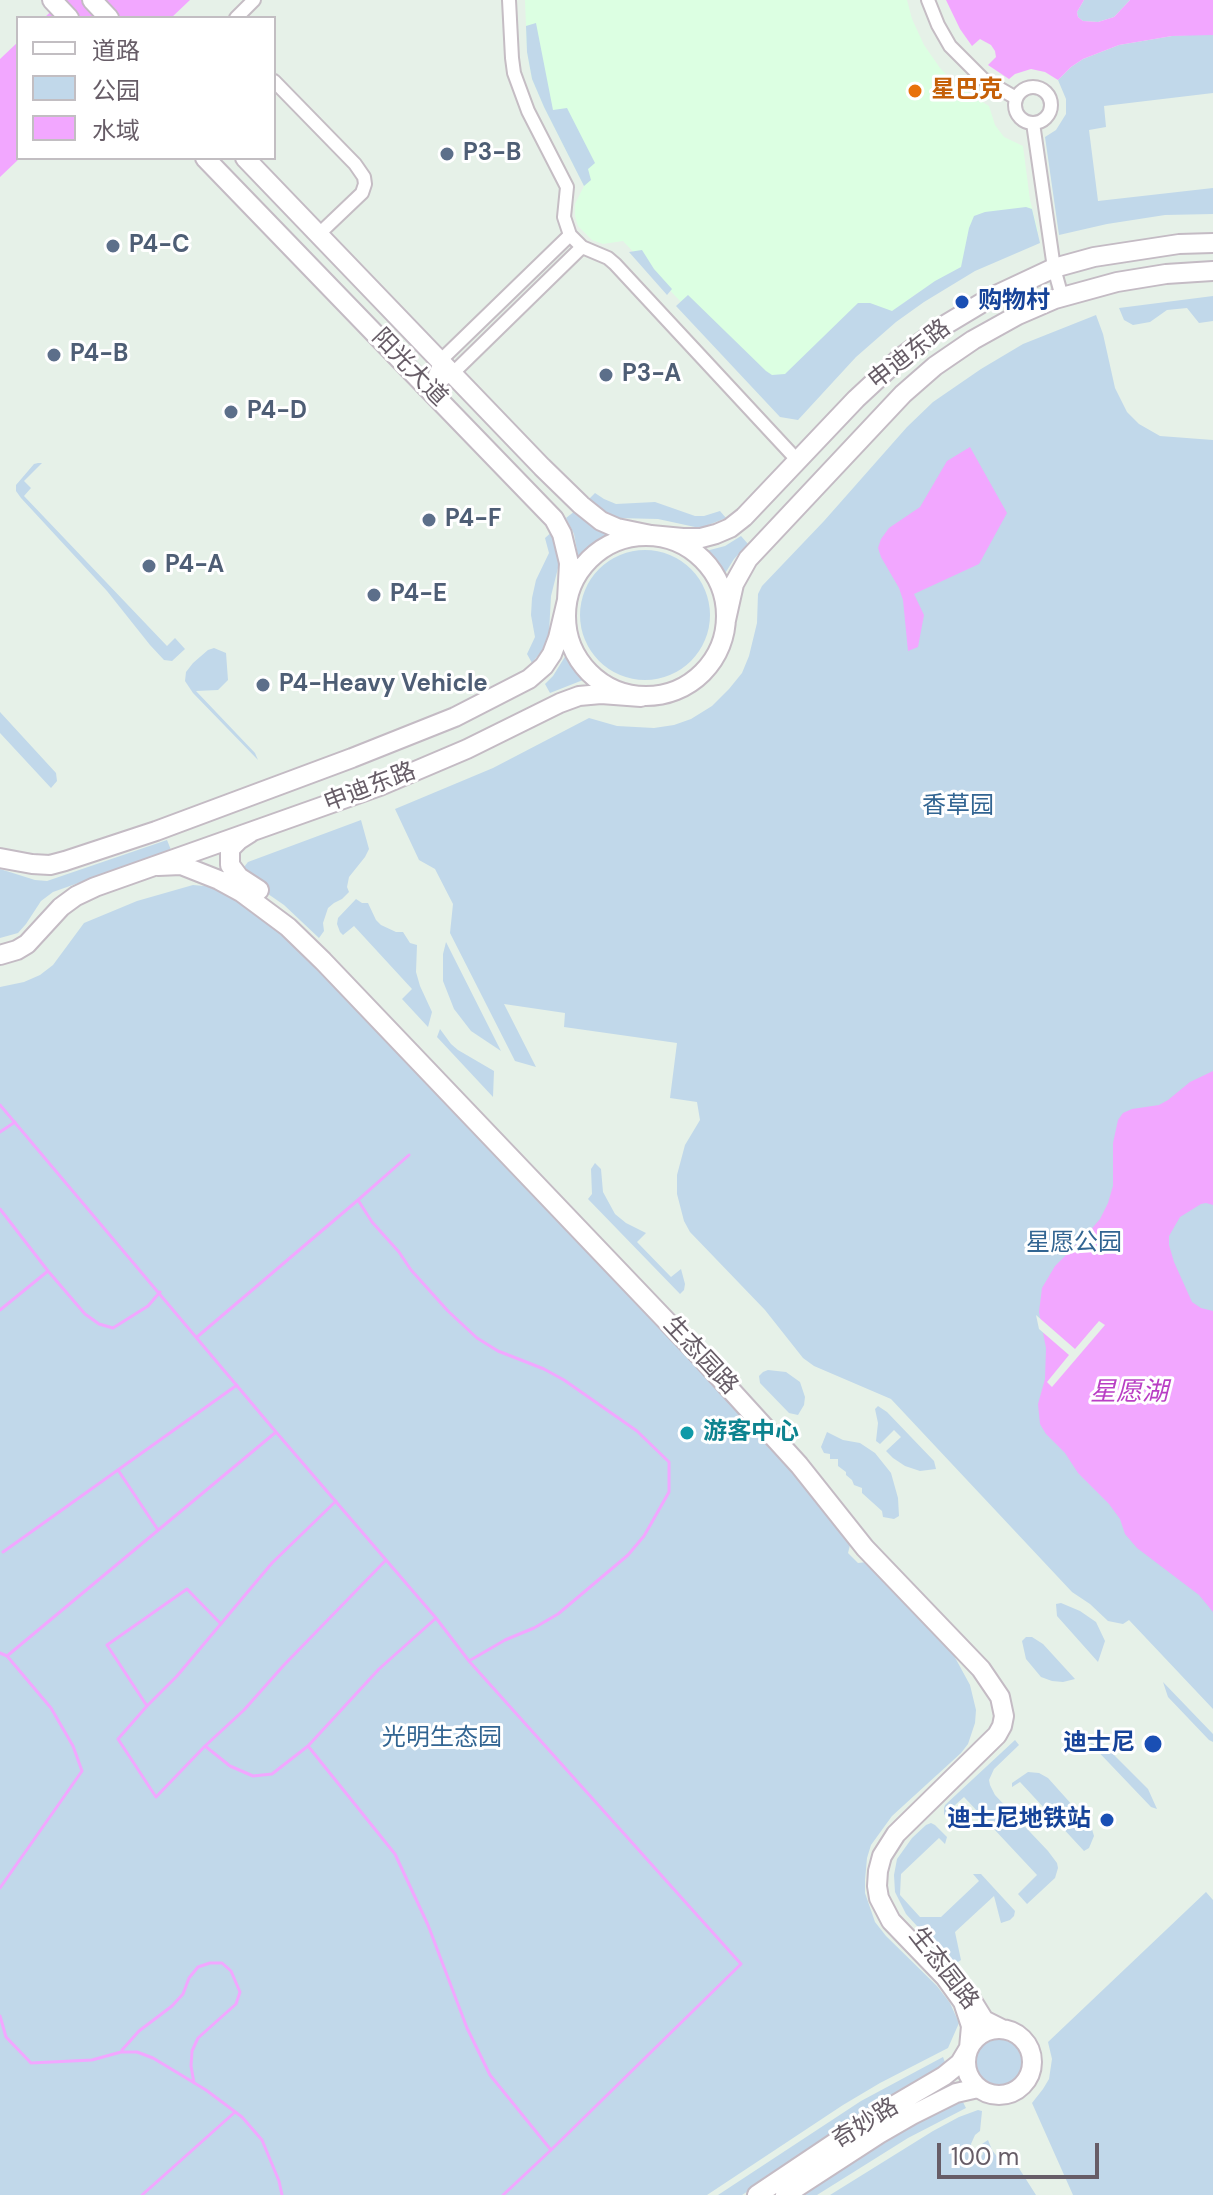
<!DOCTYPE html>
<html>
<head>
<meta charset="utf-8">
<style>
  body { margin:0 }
  #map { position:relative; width:1213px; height:2195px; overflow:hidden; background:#e6f1e8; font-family:"DM Sans","Noto Sans SC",sans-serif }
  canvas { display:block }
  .legend { position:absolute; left:16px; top:16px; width:260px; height:144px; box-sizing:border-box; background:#fff; border:2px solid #c2bec2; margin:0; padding:10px 14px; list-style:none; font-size:24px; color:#675d67 }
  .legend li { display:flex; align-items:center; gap:16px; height:40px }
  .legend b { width:40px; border:2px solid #c2bec2 }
  .scale { position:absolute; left:937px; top:2143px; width:162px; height:36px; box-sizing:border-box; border:4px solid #675d67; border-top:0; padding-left:10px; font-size:24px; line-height:28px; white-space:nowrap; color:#675d67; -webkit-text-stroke:6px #fff; paint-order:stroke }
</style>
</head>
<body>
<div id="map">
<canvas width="1213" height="2195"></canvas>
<ul class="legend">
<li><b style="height:10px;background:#fff"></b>道路</li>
<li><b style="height:22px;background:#c1d8ea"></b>公园</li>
<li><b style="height:22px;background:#f2a7ff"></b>水域</li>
</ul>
<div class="scale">100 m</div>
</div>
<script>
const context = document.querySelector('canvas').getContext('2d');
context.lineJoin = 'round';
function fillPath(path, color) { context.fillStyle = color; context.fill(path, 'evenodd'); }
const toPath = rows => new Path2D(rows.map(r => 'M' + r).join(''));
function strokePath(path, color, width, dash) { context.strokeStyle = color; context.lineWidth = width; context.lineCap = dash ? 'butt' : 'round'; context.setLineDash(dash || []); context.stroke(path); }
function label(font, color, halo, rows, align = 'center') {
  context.font = font + ' "DM Sans","Noto Sans SC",sans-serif'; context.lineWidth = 6; context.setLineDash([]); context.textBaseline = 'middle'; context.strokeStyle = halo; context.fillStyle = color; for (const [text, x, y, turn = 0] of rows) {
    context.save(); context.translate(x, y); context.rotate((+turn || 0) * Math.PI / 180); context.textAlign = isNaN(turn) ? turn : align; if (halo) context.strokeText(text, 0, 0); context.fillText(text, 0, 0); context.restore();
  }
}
fillPath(toPath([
  [525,0,907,0,912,19,924,45,940,68,957,86,989,106,995,125,1004,137,1023,146,1030,200,1038,231,961,267,916,294,861,336,795,405,681,302,623,241,603,244,592,240,578,226,575,216,575,204,584,186,544,107,532,79,527,52]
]), '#dcffe2');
fillPath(toPath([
  [1084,0,1130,0,1114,17,1098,22,1083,21,1078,17,1077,12],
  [536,23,553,110,567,108,595,163,588,169,591,180,584,186,544,107,532,79,527,52,526,26],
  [1203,34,1213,35,1213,93,1104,106,1106,127,1089,130,1098,201,1213,188,1213,214,1165,215,1107,224,1059,235,1045,137,1056,130,1066,114,1066,99,1058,80,1071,67,1083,59,1119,45,1172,36],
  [1026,207,1032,209,1040,243,975,271,924,302,896,322,856,357,798,420,780,417,676,306,688,295,766,371,772,375,785,374,858,303,870,303,892,311,935,281,961,267,969,228,974,216,985,212],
  [642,250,654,269,672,289,667,295,629,252],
  [1213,296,1213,321,1199,323,1187,308,1167,310,1150,322,1133,325,1124,320,1119,308],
  [1096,315,1103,334,1115,388,1127,412,1139,424,1160,436,1213,440,1213,1709,1129,1620,1123,1624,1108,1621,1090,1604,1072,1592,891,1399,814,1366,803,1358,765,1310,690,1232,684,1221,677,1194,677,1175,685,1145,700,1120,697,1102,670,1098,677,1043,564,1027,565,1013,504,1004,536,1067,515,1061,450,933,453,904,435,869,419,860,395,809,493,768,589,718,617,726,654,728,674,725,691,719,712,706,729,689,742,673,749,656,757,623,758,594,762,586,824,521,907,427,933,402,981,369,1023,344],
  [38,463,42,463,24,481,31,488,24,496,167,646,175,638,185,649,172,661,164,660,150,645,107,591,21,498,16,491,16,485,34,464],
  [595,493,604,499,616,504,655,502,695,516,704,516,720,511,726,518,703,527,695,527,658,519,616,518,596,506,589,499],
  [575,511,587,523,609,534,591,544,578,556,574,534,566,518],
  [553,531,560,560,551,596,549,633,544,648,532,663,527,654,535,637,531,615,532,598,536,580,549,553,545,538],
  [741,536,748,544,734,559,724,575,719,564,706,551,725,546],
  '580 615a65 65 0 1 1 130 0a65 65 0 1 1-130 0Z',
  [214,648,226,653,228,680,218,690,196,691,255,753,258,760,193,693,185,681,186,672,193,663,208,650],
  [566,655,583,680,550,693,545,684,553,676],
  [0,712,56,773,57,781,51,788,0,733],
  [361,820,369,849,365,857,349,877,347,887,349,892,342,899,334,903,328,908,323,923,324,931,319,938,284,905,242,876,244,867,248,862],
  [167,840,171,850,53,892,41,901,26,924,18,933,0,938,0,869,35,880,47,881],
  [193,885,216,887,265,914,753,1422,851,1541,848,1553,858,1563,867,1562,881,1575,952,1652,970,1685,976,1710,975,1723,968,1744,961,1753,892,1816,871,1845,867,1858,865,1880,865,1893,875,1922,886,1936,937,1986,950,2003,959,2023,948,2048,880,2083,843,2105,707,2195,0,2195,0,987,24,982,40,975,53,965,84,923,137,901],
  [356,899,362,903,368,903,376,920,381,925,396,932,403,932,410,943,417,945,416,972,420,986,432,1012,428,1027,402,999,412,989,354,926,343,935,340,932,337,924,338,918],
  [446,942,501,1051,471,1031,454,1009,443,981,443,954],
  [440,1029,451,1044,458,1050,494,1071,493,1097,437,1037],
  [595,1163,601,1169,603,1192,615,1214,626,1223,646,1233,637,1242,671,1277,681,1269,685,1284,684,1290,680,1294,588,1199,592,1194,591,1169],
  [768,1370,786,1372,800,1382,805,1397,804,1405,798,1415,789,1413,760,1383,759,1376,763,1372],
  [878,1406,887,1412,934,1461,936,1469,920,1471,905,1466,893,1458,886,1451,901,1437,894,1430,880,1444,876,1441,878,1423,875,1409],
  [827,1432,843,1440,860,1443,875,1453,891,1473,898,1498,899,1516,894,1519,883,1517,882,1511,862,1493,862,1488,854,1485,852,1480,846,1475,846,1472,838,1466,838,1459,830,1459,830,1454,824,1453,821,1447],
  [1061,1603,1080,1611,1096,1622,1105,1641,1098,1662,1057,1616,1056,1604],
  [1026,1637,1032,1637,1043,1644,1075,1679,1063,1682,1052,1681,1041,1677,1026,1659,1022,1641],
  [1163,1682,1213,1734,1213,1742,1209,1740,1168,1697],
  [1015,1740,1019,1745,994,1769,989,1780,990,1785,995,1795,1048,1851,1057,1863,1058,1868,1055,1878,1027,1904,1018,1894,1037,1875,964,1797,944,1815,944,1808,945,1805],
  [1089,1742,1110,1751,1148,1789,1157,1809,1151,1807],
  [1028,1772,1039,1773,1048,1778,1091,1826,1094,1836,1089,1848,1084,1851,1020,1782,1012,1787,1012,1783],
  [931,1823,935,1825,947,1837,945,1844,939,1838,901,1874,900,1895,920,1917,941,1917,979,1881,973,1874,981,1874,1015,1911,1014,1916,1010,1920,1001,1923,994,1896,955,1932,961,1960,958,1962,949,1961,906,1914,895,1892,894,1875,897,1859,912,1838,926,1825],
  [1206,1892,1213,1900,1213,2195,1073,2195,1032,2103,1043,2089,1049,2079,1052,2059,1048,2042],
  '974 2061a25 25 0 1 1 50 0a25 25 0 1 1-50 0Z',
  [943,2057,948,2070,816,2147,742,2195,718,2195,861,2101],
  [961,2098,966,2108,908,2138,817,2195,796,2195,904,2125],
  [978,2110,982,2111,980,2131,975,2135,971,2144,972,2149,980,2157,983,2154,981,2148,982,2144,988,2140,992,2150,1005,2167,1015,2162,1036,2195,830,2195,933,2131,959,2117]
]), '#c1d8ea');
fillPath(toPath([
  [63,0,190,0,171,18,44,18],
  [946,0,1084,0,1077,12,1078,17,1083,21,1098,22,1114,17,1130,0,1213,0,1213,35,1172,36,1119,45,1083,59,1071,67,1058,80,1045,72,1031,69,1015,74,1009,79,988,65,996,57,995,51,991,45,980,39,972,46,960,29],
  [18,42,18,158,20,158,0,177,0,59],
  [970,447,1007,513,979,564,914,594,924,615,918,647,908,651,903,600,899,588,881,557,878,548,881,539,889,528,920,507,947,461],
  [1213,1071,1213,1205,1206,1203,1201,1204,1180,1217,1169,1236,1169,1245,1174,1262,1192,1302,1201,1308,1213,1311,1213,1612,1199,1595,1137,1548,1125,1534,1120,1519,1109,1504,1078,1473,1065,1453,1046,1434,1040,1424,1038,1404,1045,1379,1046,1348,1039,1312,1042,1288,1055,1266,1088,1233,1100,1219,1108,1203,1113,1186,1113,1143,1118,1120,1123,1113,1132,1109,1159,1105,1168,1100,1190,1082]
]), '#f2a7ff');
fillPath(toPath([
  [1036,1315,1075,1349,1099,1321,1105,1325,1052,1387,1047,1382,1069,1355,1039,1329]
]), '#e6f1e8');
strokePath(toPath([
  [0,1105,276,1432,436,1618,469,1661,741,1964,551,2150],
  [0,1132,15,1122],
  [358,1200,372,1222,399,1252,411,1270,448,1311,477,1338,498,1351,544,1369,564,1380,637,1431,669,1462,669,1492,644,1536,628,1555,558,1614,534,1628,505,1640,469,1661],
  [0,1209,48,1271,85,1314,99,1324,113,1328,148,1306,160,1292],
  [0,1310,48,1271],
  [197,1337,358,1200,409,1155],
  [118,1470,158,1530],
  [3,1552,237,1385],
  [221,1624,187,1589,107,1645,147,1706,118,1739,156,1797,205,1746,230,1766,253,1776,272,1774,308,1746,395,1854,428,1925,467,2028,490,2075,551,2150,503,2195],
  [0,1653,7,1656,51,1708,73,1746,82,1771,0,1888],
  [7,1656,276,1432],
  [147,1706,177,1676,272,1563,336,1501],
  [205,1746,244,1710,284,1665,386,1560],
  [308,1746,379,1669,435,1619],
  [0,2016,6,2037,31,2063,92,2060,121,2052,137,2052,153,2058,206,2090,242,2117,262,2140,279,2181,282,2195],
  [122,2050,139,2031,172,2006,183,1994,189,1978,198,1967,210,1963,222,1963,231,1971,240,1992,236,2004,198,2038,192,2051,191,2066,194,2083],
  [142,2195,235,2112]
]), '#f2a7ff', 3);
const street = toPath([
  [509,0,512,58,514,73,528,111,567,187,564,217,570,235,582,247,608,258,615,264,798,461],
  [928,0,938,25,950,46,983,79,1016,98],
  [236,18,254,0],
  [274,81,355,164,364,177,365,184,362,193,319,234],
  '1015 105a18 18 0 1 1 36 0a18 18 0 1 1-36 0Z',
  [1033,123,1054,268,1062,297],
  [429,389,441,360,570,235],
  [429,389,453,373,582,247]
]);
const secondary = toPath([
  [52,0,69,18],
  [92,0,109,18],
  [245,158,542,467,581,505,601,521,617,528,651,535,683,538,701,538,716,534,730,528,744,517,856,399,899,359,940,328,990,298,1054,268,1094,257,1179,244,1213,243],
  '566 616a80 80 0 1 1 160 0a80 80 0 1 1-160 0Z',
  [726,620,734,584,748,559,903,394,935,366,973,340,1018,315,1055,299,1117,282,1166,274,1213,271],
  [250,833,239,840,230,849,230,865,239,877,259,890],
  [0,858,32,864,50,865,65,861,156,831,352,758,455,717,529,679,544,666,552,654,558,638,567,600,569,563,562,534,554,519,205,158],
  [158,866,181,865,219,880,241,892,288,927,323,961,698,1354,799,1465,865,1548,981,1669,1000,1697,1004,1716,1002,1726,997,1735,896,1834,882,1856,878,1871,877,1886,879,1898,891,1921,945,1977,963,2002,971,2026,969,2048,960,2063,944,2076,869,2120,757,2195],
  [0,955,17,950,27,944,61,907,76,896,95,887,380,786,467,749,560,703,579,696,601,694,641,697],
  [971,1999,984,2020,1002,2029],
  '966 2062a33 33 0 1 1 66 0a33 33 0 1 1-66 0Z',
  [785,2195,879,2134,912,2115,956,2093,978,2088]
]);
strokePath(street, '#c5bdc4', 16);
strokePath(secondary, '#c4bbc4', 22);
strokePath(street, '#fff', 12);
strokePath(secondary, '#fff', 18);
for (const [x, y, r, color] of [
  [915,91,8,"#e8710a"],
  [447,154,8,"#5c6f8a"],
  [113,246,8,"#5c6f8a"],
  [962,302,8,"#1a4fb4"],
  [54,355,8,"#5c6f8a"],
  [606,375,8,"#5c6f8a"],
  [231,412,8,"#5c6f8a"],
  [429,520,8,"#5c6f8a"],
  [149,566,8,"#5c6f8a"],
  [374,595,8,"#5c6f8a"],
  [263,685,8,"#5c6f8a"],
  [687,1433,8,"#0f9aa8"],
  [1153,1744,10,"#1a4fb4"],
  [1107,1820,8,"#1a4fb4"]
]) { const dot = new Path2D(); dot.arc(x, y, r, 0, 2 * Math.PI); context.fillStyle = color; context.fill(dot); strokePath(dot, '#fff', 3); }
label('bold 24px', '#c56008', '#fff', [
  ["星巴克",931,91]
], 'left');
label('bold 24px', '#4e5e75', '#fff', [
  ["P3-B",463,154],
  ["P4-C",129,246],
  ["P4-B",70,355],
  ["P3-A",622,375],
  ["P4-D",247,412],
  ["P4-F",445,520],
  ["P4-A",165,566],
  ["P4-E",390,595],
  ["P4-Heavy Vehicle",279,685]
], 'left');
label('bold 24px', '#164399', '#fff', [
  ["购物村",978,302,"left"],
  ["迪士尼",1135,1744],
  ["迪士尼地铁站",1091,1820]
], 'right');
label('24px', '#675d67', '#fff', [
  ["申迪东路",910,355,-38],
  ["阳光大道",409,368,46],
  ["申迪东路",370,788,-21],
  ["生态园路",700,1356,47],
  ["生态园路",943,1969,52],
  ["奇妙路",866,2124,-32]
]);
label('24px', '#326592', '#fff', [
  ["香草园",958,807],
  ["星愿公园",1074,1244],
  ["光明生态园",442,1739]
]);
label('bold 24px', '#0d838f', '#fff', [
  ["游客中心",703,1433]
], 'left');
label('italic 26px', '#b93ec4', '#fff', [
  ["星愿湖",1129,1393]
]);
</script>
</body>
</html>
